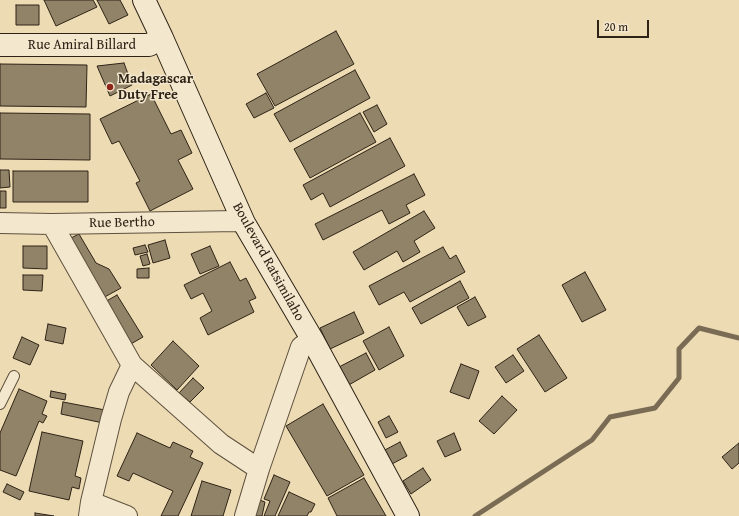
<!DOCTYPE html>
<html>
<head>
<meta charset="utf-8">
<style>
  body { margin:0 }
  #map { position:relative; width:739px; height:516px; overflow:hidden; background:#eddbb4; font-family:"Gentium Book Plus",serif }
  canvas { display:block }
  .scale { position:absolute; left:597px; top:20px; width:52px; height:18px; box-sizing:border-box; border:2px solid #2e2316; border-top:0; padding-left:5px; font-size:12px; line-height:14px; white-space:nowrap; color:#2e2316; -webkit-text-stroke:3px #f3e8ce; paint-order:stroke }
</style>
</head>
<body>
<div id="map">
<canvas width="739" height="516"></canvas>
<div class="scale">20 m</div>
</div>
<script>
const context = document.querySelector('canvas').getContext('2d');
context.lineJoin = 'round';
const toPath = rows => new Path2D(rows.map(r => 'M' + r).join(''));
function strokePath(path, color, width, dash) { context.strokeStyle = color; context.lineWidth = width; context.lineCap = dash ? 'butt' : 'round'; context.setLineDash(dash || []); context.stroke(path); }
function fillPath(path, color) { context.fillStyle = color; context.fill(path, 'evenodd'); }
function label(font, color, halo, rows, align = 'center') {
  context.font = font + ' "Gentium Book Plus",serif'; context.lineWidth = 3; context.setLineDash([]); context.textBaseline = 'middle'; context.strokeStyle = halo; context.fillStyle = color; for (const [text, x, y, turn = 0] of rows) {
    context.save(); context.translate(x, y); context.rotate((+turn || 0) * Math.PI / 180); context.textAlign = isNaN(turn) ? turn : align; if (halo) context.strokeText(text, 0, 0); context.fillText(text, 0, 0); context.restore();
  }
}
strokePath(toPath([
  [475,516,592,440,610,417,655,408,679,378,679,349,699,328,739,338]
]), '#7a6c54', 5);
const building = toPath([
  [44,0,93,0,97,7,56,26,44,0],
  [97,0,120,0,128,15,109,24,97,0],
  [16,5,39,5,39,25,16,25,16,5],
  [336,31,354,64,275,106,257,74,336,31],
  [124,63,132,85,110,96,97,66,124,63],
  [0,64,87,65,86,107,0,106,0,64],
  [355,70,370,98,290,142,274,114,355,70],
  [266,93,274,108,254,118,246,104,266,93],
  [151,94,171,134,181,130,192,153,178,160,193,189,150,211,136,183,140,181,119,141,112,144,100,119,151,94],
  [377,105,387,124,374,132,363,112,377,105],
  [0,113,90,114,90,160,0,159,0,113],
  [360,113,376,142,310,178,294,149,360,113],
  [390,138,405,166,330,207,323,193,311,200,303,185,390,138],
  [0,170,9,170,10,187,0,188,0,170],
  [13,171,88,171,88,202,13,202,13,171],
  [414,174,425,195,406,205,410,213,389,224,382,210,323,240,315,224,414,174],
  [0,191,6,191,6,208,0,208,0,191],
  [424,211,435,228,414,241,420,252,403,262,397,251,364,270,353,252,424,211],
  [79,234,96,263,109,269,121,288,101,299,67,240,79,234],
  [165,240,170,258,153,263,148,245,165,240],
  [145,245,148,252,135,255,133,248,145,245],
  [23,246,47,246,47,269,23,268,23,246],
  [210,246,219,266,200,274,191,254,210,246],
  [443,247,450,259,456,255,465,272,410,302,404,292,379,305,369,286,443,247],
  [147,254,150,264,143,266,140,256,147,254],
  [230,262,240,281,246,278,256,298,249,301,254,312,208,335,200,318,212,311,203,293,191,299,184,285,230,262],
  [149,268,149,278,137,278,137,269,149,268],
  [585,272,606,310,582,322,562,285,585,272],
  [23,275,43,275,42,291,23,290,23,275],
  [460,281,469,298,421,324,412,308,460,281],
  [117,295,143,337,129,345,103,303,117,295],
  [475,297,486,317,468,326,457,307,475,297],
  [354,312,364,333,330,349,320,328,354,312],
  [48,324,66,328,63,344,45,340,48,324],
  [389,327,404,356,379,370,363,341,389,327],
  [539,335,567,378,545,392,517,349,539,335],
  [22,337,39,345,30,365,13,358,22,337],
  [173,341,199,366,177,390,151,365,173,341],
  [366,353,375,370,347,386,337,368,366,353],
  [513,355,524,371,506,383,495,367,513,355],
  [461,364,479,371,469,399,450,392,461,364],
  [193,378,204,388,190,402,179,393,193,378],
  [19,389,47,401,42,414,47,416,43,423,39,421,16,476,0,470,0,433,19,389],
  [51,391,66,394,65,400,50,397,51,391],
  [502,396,517,410,494,434,479,421,502,396],
  [63,402,105,410,103,423,61,414,63,402],
  [323,404,364,475,327,496,286,426,323,404],
  [389,416,398,432,386,438,378,422,389,416],
  [42,432,83,441,75,476,81,478,79,489,72,487,69,500,29,491,42,432],
  [137,433,170,448,173,442,193,451,190,457,203,463,178,516,161,516,173,491,133,473,129,481,117,476,137,433],
  [454,433,461,450,445,457,437,441,454,433],
  [400,442,407,456,390,465,383,451,400,442],
  [739,443,739,463,732,469,722,457,739,443],
  [423,468,431,480,411,494,403,481,423,468],
  [274,475,290,482,275,516,264,516,270,501,264,499,274,475],
  [364,478,386,516,337,516,328,498,364,478],
  [202,481,231,490,223,516,191,516,202,481],
  [7,484,24,492,20,500,3,492,7,484],
  [289,492,315,504,311,512,309,512,307,516,278,516,289,492],
  [254,498,265,502,262,516,249,516,254,498],
  [35,513,54,516,35,516,35,513]
]);
fillPath(building, '#918368');
strokePath(building, '#2e2316', 1);
const lane = toPath([
  [0,404,14,376]
]);
const street = toPath([
  [0,223,52,224,237,221,244,223],
  [52,224,132,365,221,444,259,469],
  [91,502,127,516],
  [89,516,91,502,111,419,119,392,132,365],
  [245,516,259,469,301,347,312,339]
]);
const secondary = toPath([
  [144,0,162,38,244,223,312,339,408,516],
  [0,45,149,45,162,38]
]);
strokePath(lane, '#5e513e', 12);
strokePath(street, '#5e513e', 22);
strokePath(secondary, '#2e2316', 24);
strokePath(lane, '#f3e8ce', 10);
strokePath(street, '#f3e8ce', 20);
strokePath(secondary, '#f3e8ce', 22);
for (const [x, y, r, color] of [
  [110,87,4,"#8f2418"]
]) { const dot = new Path2D(); dot.arc(x, y, r, 0, 2 * Math.PI); context.fillStyle = color; context.fill(dot); strokePath(dot, '#f3e8ce', 1.5); }
label('14px', '#2e2316', '#f3e8ce', [
  ["Rue Amiral Billard",82,45],
  ["Rue Bertho",122,223,-1],
  ["Boulevard Ratsimilaho",268,262,61]
]);
label('bold 14px', '#2e2316', '#f3e8ce', [
  ["Madagascar",118,79],
  ["Duty Free",118,95]
], 'left');
</script>
</body>
</html>
